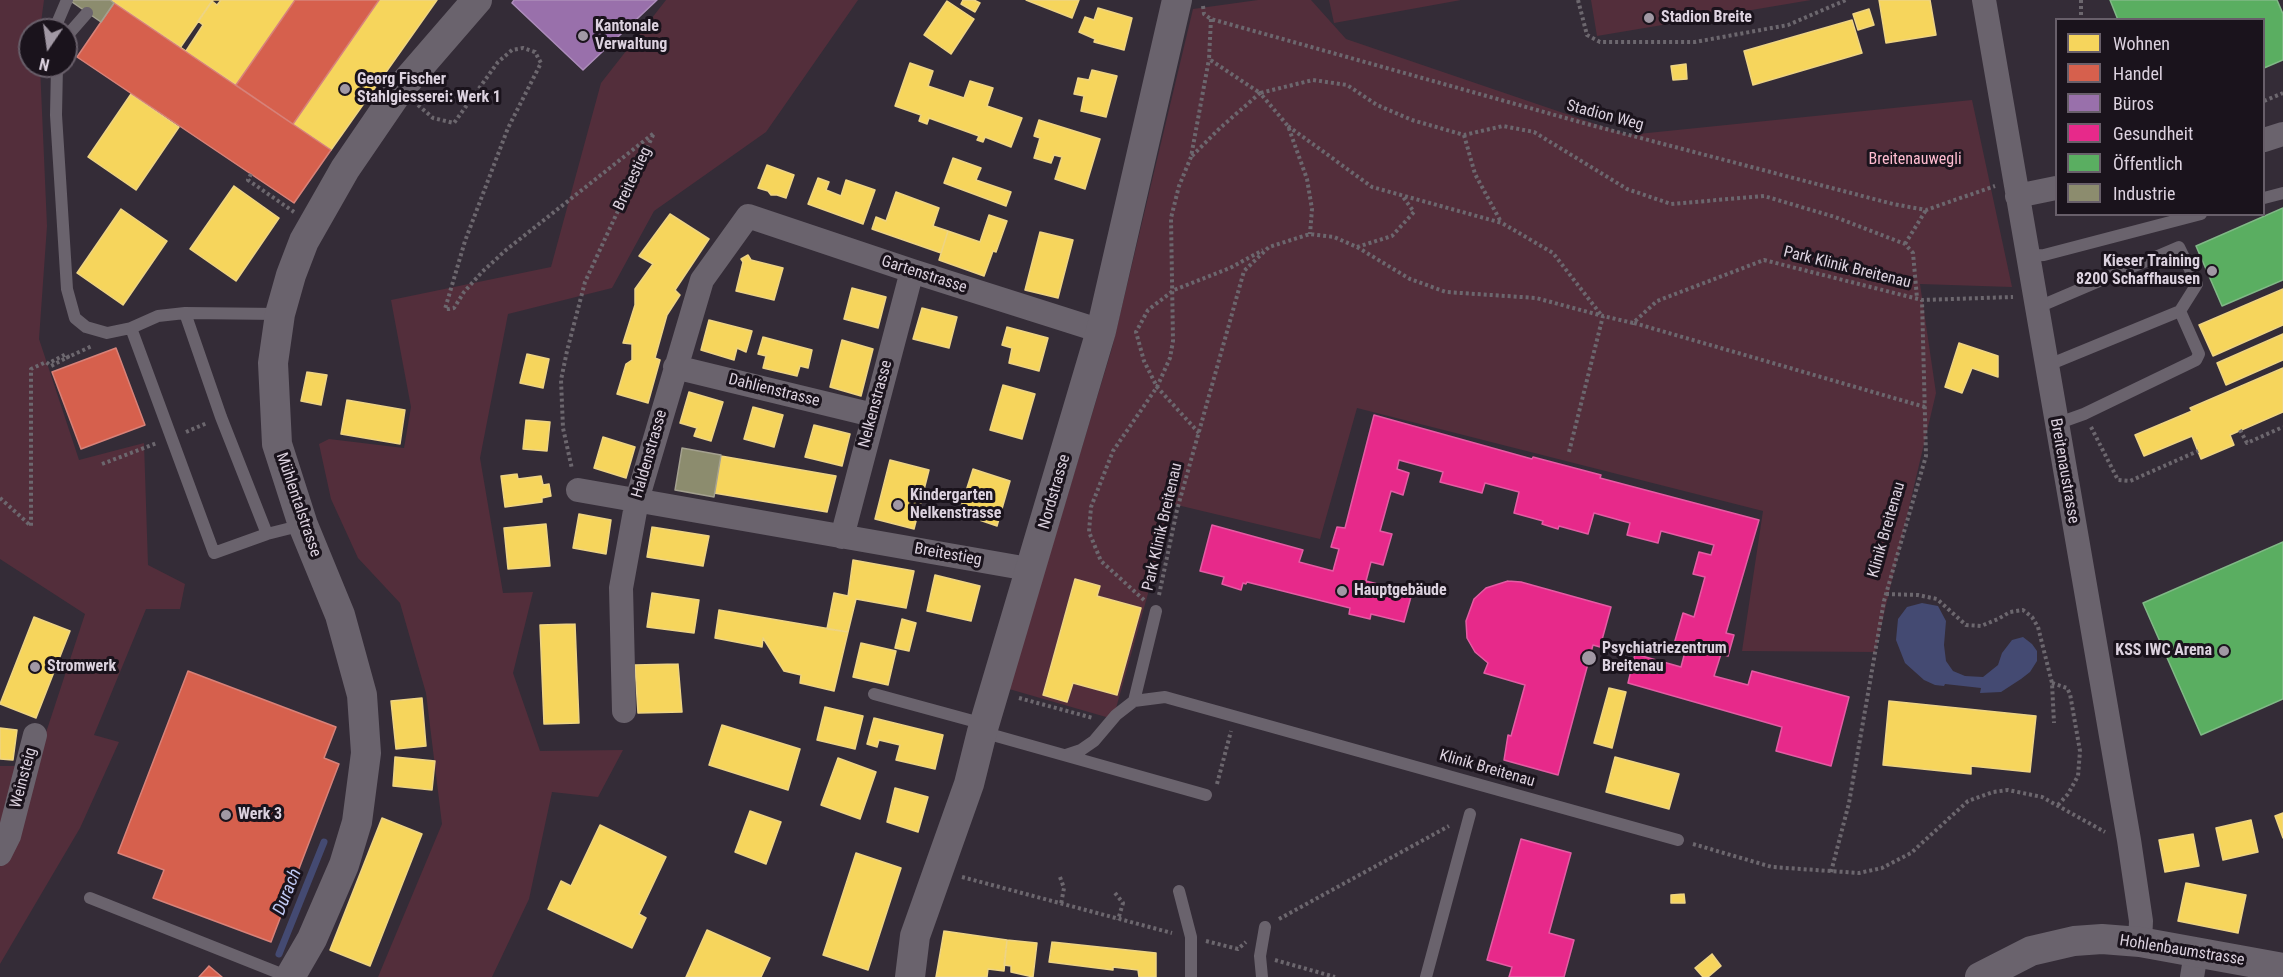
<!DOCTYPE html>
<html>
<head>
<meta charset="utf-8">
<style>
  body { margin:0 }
  #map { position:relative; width:2283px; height:977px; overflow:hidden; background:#342c37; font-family:"Roboto Condensed",sans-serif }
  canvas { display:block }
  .legend { position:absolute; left:2055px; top:18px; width:210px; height:198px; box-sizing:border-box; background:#1a131c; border:2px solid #685f6a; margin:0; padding:8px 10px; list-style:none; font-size:18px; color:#dcd2df }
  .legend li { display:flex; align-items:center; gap:12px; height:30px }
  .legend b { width:30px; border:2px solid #685f6a }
  .north { position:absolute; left:18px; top:18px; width:60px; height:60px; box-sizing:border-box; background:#1a131c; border:2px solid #685f6a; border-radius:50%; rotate:193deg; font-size:16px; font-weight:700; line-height:24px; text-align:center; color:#dcd2df }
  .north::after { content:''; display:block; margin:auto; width:21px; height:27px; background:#a198a4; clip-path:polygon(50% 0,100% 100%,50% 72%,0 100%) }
</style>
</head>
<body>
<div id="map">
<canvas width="2283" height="977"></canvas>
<ul class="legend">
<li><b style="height:16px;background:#f6d55c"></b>Wohnen</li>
<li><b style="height:16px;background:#d6604d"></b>Handel</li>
<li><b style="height:16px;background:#9970ab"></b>Büros</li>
<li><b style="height:16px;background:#e7298a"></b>Gesundheit</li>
<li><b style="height:16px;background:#5aae61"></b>Öffentlich</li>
<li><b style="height:16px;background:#8c8c6e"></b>Industrie</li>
</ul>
<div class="north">N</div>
</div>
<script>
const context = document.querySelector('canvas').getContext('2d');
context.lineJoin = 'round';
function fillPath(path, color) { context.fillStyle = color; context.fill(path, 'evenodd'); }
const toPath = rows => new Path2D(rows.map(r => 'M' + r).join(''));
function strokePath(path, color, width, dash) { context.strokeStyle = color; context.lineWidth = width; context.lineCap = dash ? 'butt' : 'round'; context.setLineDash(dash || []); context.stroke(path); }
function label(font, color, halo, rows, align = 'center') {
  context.font = font + ' "Roboto Condensed",sans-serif'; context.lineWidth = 6; context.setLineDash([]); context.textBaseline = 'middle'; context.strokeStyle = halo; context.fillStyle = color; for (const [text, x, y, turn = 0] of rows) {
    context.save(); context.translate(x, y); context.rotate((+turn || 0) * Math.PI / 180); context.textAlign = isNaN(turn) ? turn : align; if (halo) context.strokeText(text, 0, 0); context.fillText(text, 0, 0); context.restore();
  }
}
fillPath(toPath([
  [0,0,44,0,40,30,30,30,30,66,40,66,47,226,39,339,79,460,144,443,148,565,185,584,180,609,146,609,94,735,119,742,80,828,0,964,0,766,35,766,85,614,0,559],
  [666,0,858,0,766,132,654,211,612,288,508,314,480,458,503,593,533,592,513,673,540,751,623,750,598,797,552,792,529,899,492,977,378,977,442,824,426,693,400,603,358,558,331,499,319,444,329,439,404,448,411,407,391,300,551,267,601,83],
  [1258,0,1311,0,1346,39,1628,135,1972,100,2012,287,1920,284,1936,393,1875,652,1742,651,1763,511,1357,408,1320,539,1173,504,1113,719,1009,689,1112,348,1193,9],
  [1329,0,1461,0,1334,23],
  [1591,0,1811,0,1597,36]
]), '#532e3b');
fillPath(toPath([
  [1922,603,1938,606,1946,621,1944,645,1946,661,1953,671,1965,676,1983,677,1998,665,2002,653,2012,640,2023,637,2032,644,2037,651,2037,661,2030,672,2021,679,2001,692,1980,693,1981,688,1945,684,1944,686,1935,685,1924,680,1905,663,1896,640,1898,619,1907,607]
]), '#444a72');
const homes = toPath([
  [110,0,221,0,217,5,212,1,198,21,203,25,186,51,110,0],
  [213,0,295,0,236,85,180,48,213,0],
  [379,0,437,0,331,150,293,124,379,0],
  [963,0,974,0,980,3,975,12,961,4,963,0],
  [1026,0,1079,0,1072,18,1026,0],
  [1879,0,1930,0,1936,35,1886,43,1879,0],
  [947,1,974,19,951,54,924,35,947,1],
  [1098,8,1132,18,1124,50,1094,42,1095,39,1079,32,1085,17,1094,20,1098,8],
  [1869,9,1874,25,1858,30,1853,14,1869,9],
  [1852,20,1862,53,1753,85,1744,51,1852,20],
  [910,63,933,71,928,86,964,98,970,81,993,88,987,106,1022,118,1011,147,985,137,983,142,977,140,979,136,929,118,927,124,919,121,921,115,895,106,910,63],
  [1686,64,1687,79,1673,80,1671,66,1686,64],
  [1092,70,1117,76,1106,117,1081,111,1084,96,1074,94,1078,78,1089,80,1092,70],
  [131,94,179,127,136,190,88,157,131,94],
  [1039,120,1100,139,1085,189,1055,179,1062,157,1054,155,1051,163,1034,158,1040,138,1034,136,1039,120],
  [953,158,981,168,976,180,1011,192,1006,206,944,183,953,158],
  [767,165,794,175,786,198,777,195,771,195,768,191,758,188,767,165],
  [818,178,829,182,826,190,841,196,846,180,875,190,863,224,808,204,818,178],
  [234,186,279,218,236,281,190,249,234,186],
  [896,192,939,208,933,226,948,231,941,253,872,229,876,217,886,221,896,192],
  [121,209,167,241,123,305,77,273,121,209],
  [670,214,709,239,675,290,680,295,667,315,655,358,660,360,648,403,617,394,626,364,632,360,632,344,623,343,635,305,635,289,653,264,639,256,670,214],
  [989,215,1007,221,996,252,993,251,984,276,939,260,948,231,980,242,989,215],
  [1040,232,1073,240,1058,298,1025,290,1040,232],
  [748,255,751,260,783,268,774,300,736,291,743,262,741,259,748,255],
  [852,288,886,297,878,328,844,319,852,288],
  [2283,289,2283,325,2213,356,2199,325,2283,289],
  [922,308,957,317,949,348,913,339,922,308],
  [709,320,752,331,746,352,737,348,734,360,701,350,709,320],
  [1007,327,1048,338,1039,371,1009,363,1012,348,1002,345,1007,327],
  [2283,334,2283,360,2226,385,2217,363,2283,334],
  [763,337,812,350,808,368,800,366,797,376,763,368,766,356,758,354,763,337],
  [842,340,873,349,861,396,830,387,842,340],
  [1959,343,1998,356,1998,377,1972,368,1962,393,1945,387,1959,343],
  [527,354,549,359,543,388,520,383,527,354],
  [2283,368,2283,412,2230,435,2234,445,2201,459,2192,436,2144,456,2135,435,2192,411,2190,408,2283,368],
  [307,372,327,375,321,405,301,401,307,372],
  [1003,385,1035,394,1022,439,990,430,1003,385],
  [689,392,723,402,711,441,694,436,697,428,680,423,689,392],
  [347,400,405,410,400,444,341,434,347,400],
  [753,407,783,415,774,447,744,439,753,407],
  [526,420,550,422,547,451,523,449,526,420],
  [814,425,850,434,842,466,805,457,814,425],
  [603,437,635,447,626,478,594,468,603,437],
  [721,456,836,476,827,512,714,493,721,456],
  [890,460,929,470,914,529,875,519,890,460],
  [973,469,1010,481,997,526,959,513,973,469],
  [517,474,518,479,541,476,543,485,549,484,551,496,542,498,542,502,505,507,501,476,517,474],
  [579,514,611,520,606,554,573,548,579,514],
  [546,524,550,566,508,569,504,528,546,524],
  [652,527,709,536,703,566,647,557,652,527],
  [853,560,914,571,906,608,856,599,848,632,827,629,834,593,848,596,853,560],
  [935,575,980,586,971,621,927,611,935,575],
  [1075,579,1100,586,1097,596,1141,608,1117,695,1073,683,1067,702,1043,695,1075,579],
  [652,593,699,600,694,633,647,627,652,593],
  [719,610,848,632,834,691,800,683,801,675,784,671,763,638,762,647,715,638,719,610],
  [34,617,70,631,36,718,0,704,34,617],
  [902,619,916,623,909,651,895,648,902,619],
  [575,624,579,723,544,724,540,625,575,624],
  [861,643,896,651,888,685,853,677,861,643],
  [678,664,682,712,638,713,635,665,678,664],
  [1609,688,1626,692,1612,748,1594,743,1609,688],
  [422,698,426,746,396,749,391,701,422,698],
  [1889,701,2036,716,2030,772,1971,766,1971,774,1883,765,1889,701],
  [825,707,863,716,855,749,817,740,825,707],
  [874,718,943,735,935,769,896,760,900,745,879,740,877,747,867,744,874,718],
  [722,725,800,749,788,790,709,765,722,725],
  [0,728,17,730,13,760,0,759,0,728],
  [395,757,435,761,432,790,393,786,395,757],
  [1615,757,1679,774,1669,809,1606,792,1615,757],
  [838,758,876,772,860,819,821,805,838,758],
  [895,788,928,797,918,832,887,822,895,788],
  [750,811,781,822,766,864,735,852,750,811],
  [2283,813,2283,838,2275,816,2283,813],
  [382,818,422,834,370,966,330,950,382,818],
  [2251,820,2258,852,2223,860,2216,828,2251,820],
  [600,825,666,857,639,914,646,918,632,948,548,909,561,881,571,886,600,825],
  [2193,834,2199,866,2165,872,2159,840,2193,834],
  [856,853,901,868,868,970,823,955,856,853],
  [2186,883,2246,895,2238,933,2178,921,2186,883],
  [1684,894,1685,903,1671,903,1671,895,1684,894],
  [707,930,770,958,761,977,686,977,707,930],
  [944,931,1007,940,1004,971,988,969,987,977,936,977,944,931],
  [1007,940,1037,943,1033,977,1011,972,1011,966,1004,965,1007,940],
  [1052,942,1156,953,1156,977,1139,977,1138,970,1113,967,1113,970,1049,962,1052,942],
  [1712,954,1721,966,1708,977,1703,977,1695,968,1712,954]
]);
fillPath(homes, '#f6d55c');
strokePath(homes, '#eed483', 1.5);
const shops = toPath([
  [295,0,379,0,293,124,236,85,295,0],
  [114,3,331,150,294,203,77,57,114,3],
  [116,348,145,425,81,449,52,372,116,348],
  [188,671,336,727,324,758,339,764,271,942,153,898,164,870,118,853,188,671],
  [209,966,222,977,199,977,209,966]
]);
fillPath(shops, '#d6604d');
strokePath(shops, '#d88279', 1.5);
const offices = toPath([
  [514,0,657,0,583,70,512,3,514,0]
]);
fillPath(offices, '#9970ab');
strokePath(offices, '#ad8dbb', 1.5);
const health = toPath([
  [1374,415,1532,459,1533,457,1601,475,1600,478,1759,520,1726,633,1734,635,1728,656,1721,654,1714,676,1748,685,1752,671,1849,697,1831,766,1776,751,1782,727,1628,683,1635,654,1681,667,1686,648,1674,644,1683,613,1694,617,1705,577,1693,574,1699,552,1711,555,1714,545,1661,531,1658,543,1627,535,1630,523,1594,513,1588,534,1559,526,1558,529,1542,524,1543,521,1514,513,1519,492,1485,483,1482,493,1440,482,1443,472,1399,460,1397,469,1409,473,1403,495,1391,491,1380,531,1392,534,1383,565,1371,562,1366,581,1412,593,1404,622,1371,614,1370,619,1349,614,1350,608,1247,582,1246,584,1243,583,1241,590,1222,584,1224,577,1200,571,1212,525,1303,550,1299,562,1333,571,1339,549,1331,547,1337,527,1345,528,1374,415],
  [1508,581,1521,582,1611,607,1600,647,1593,645,1558,775,1504,760,1508,735,1511,736,1525,685,1484,673,1488,663,1475,652,1467,638,1466,621,1474,599,1486,588,1508,581],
  [1521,839,1571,853,1549,933,1574,940,1564,977,1509,977,1512,967,1487,960,1521,839]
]);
fillPath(health, '#e7298a');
strokePath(health, '#e45ca4', 1.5);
const public = toPath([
  [2110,0,2277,0,2283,14,2283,60,2264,68,2264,20,2118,20,2110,0],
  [2283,208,2283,280,2222,306,2196,246,2283,208],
  [2283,542,2283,699,2201,735,2143,603,2283,542]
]);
fillPath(public, '#5aae61');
strokePath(public, '#81b987', 1.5);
const industry = toPath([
  [69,0,110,0,114,3,101,22,69,0],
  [682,448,721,455,714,497,675,490,682,448]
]);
fillPath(industry, '#8c8c6e');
strokePath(industry, '#a4a190', 1.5);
strokePath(toPath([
  [279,954,324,842]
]), '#444a72', 7);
strokePath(toPath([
  [1578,0,1587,35,1600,42,1695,42,1788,25,1846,0],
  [2081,0,2081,17],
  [1203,6,1204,14,1211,19,1587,124,1893,204,1926,210,1995,186],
  [1211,19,1209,59,1260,93,1313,80,1347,85,1377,105,1412,120,1464,135,1503,126,1534,132,1627,189,1671,204,1764,196,1835,217,1905,244,1913,253,1917,298],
  [2264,101,2283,93],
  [418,105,433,118,454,123,498,62,512,50,523,48,535,52,541,63,508,128,465,241,445,309,449,309,454,308,464,292,482,272,506,250,654,133,585,282,567,351,561,380,563,428,572,469],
  [1288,126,1372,187,1502,223,1553,253,1602,316],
  [1464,135,1475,174,1501,222],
  [1192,156,1220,128,1260,93,1288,126,1307,179,1312,209,1310,234],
  [251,174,248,180,294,212],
  [1905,244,1926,210],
  [1357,247,1392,236,1414,212,1403,197],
  [1634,323,1925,407],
  [66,358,92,346],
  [2091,427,2118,480,2130,481,2198,451],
  [2240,430,2247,443,2283,427],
  [186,432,207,423],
  [1199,433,1157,387,1144,361,1136,332,1148,310,1174,290,1230,268,1263,250],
  [1569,452,1603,316,1633,323,1657,301,1764,260,1922,300,2013,297],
  [102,464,157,443],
  [0,498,31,526,31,369,46,362,51,366,68,357,66,354,51,362],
  [1886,594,1918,595,1937,599,1966,625,1981,626,1998,619,2010,612,2023,610,2032,617,2038,627,2052,683,2054,723],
  [1159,595,1177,510,1244,271,1269,247,1310,234,1334,237,1357,247,1410,279,1446,292,1536,298,1603,316],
  [1144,600,1101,561,1089,532,1091,507,1113,451,1157,387,1170,358,1173,341,1171,218,1179,186,1191,157,1209,59],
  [2052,683,2067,688,2070,694,2080,751,2078,776,2068,794,2058,805],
  [1019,698,1093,718],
  [1217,784,1231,731],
  [1693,844,1772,867,1859,873,1882,868,1911,853,1968,801,1993,792,2008,790,2042,797,2105,832],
  [1831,872,1849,803,1884,601,1926,456,1922,300],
  [962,877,1172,933],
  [1060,877,1064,888,1061,904],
  [1115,893,1123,903,1118,920],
  [1279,919,1449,826],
  [1206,941,1238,949,1246,942],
  [1275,960,1335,977]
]), '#6c676e', 4, [3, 3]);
strokePath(toPath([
  [58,30,58,21,67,0],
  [66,37,87,13],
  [57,66,56,115,67,289,75,318,86,327,107,333,131,328,158,316,185,313,280,314],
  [2264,198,2283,193],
  [2027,256,2044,255,2201,214],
  [2036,308,2179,247,2197,284,2180,311,2199,354,2196,360,2084,414,2056,424],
  [131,328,214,553,267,534,221,417,185,313],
  [2046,366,2180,311],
  [267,534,303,525],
  [874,694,984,724],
  [1134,701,1165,697,1678,840],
  [982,732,1206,795],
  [1066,755,1081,750,1094,741,1116,715,1134,701,1156,611],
  [1179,891,1191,937,1191,977],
  [90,898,279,973,281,977],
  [1262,977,1260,956,1265,927],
  [1426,977,1470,814]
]), '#6a636d', 12);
strokePath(toPath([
  [1984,0,2129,840,2141,921,2140,942],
  [2264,140,2283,134],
  [2017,196,2056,188],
  [675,367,873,415],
  [578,490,1017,567,1031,572],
  [842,537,912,271],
  [624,711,621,588,637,500,702,280,748,216,912,271,1101,331],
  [0,854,9,836,35,735],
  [2192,977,2196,953]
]), '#6a636d', 24);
strokePath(toPath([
  [290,977,312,939,344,865,357,822,366,753,362,695,340,615,303,525,277,444,273,363,280,314,291,275,304,241,345,169,399,90,477,0],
  [910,977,915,936,969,784,982,732,1101,331,1177,0],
  [1980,977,2031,951,2074,941,2102,939,2140,942,2283,968]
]), '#6a636d', 30);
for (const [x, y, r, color] of [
  [1649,18,6,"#a198a4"],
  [583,36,6,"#a198a4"],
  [345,89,6,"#a198a4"],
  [2212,271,6,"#a198a4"],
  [898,505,6,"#a198a4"],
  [1342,591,6,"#a198a4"],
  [2224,651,6,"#a198a4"],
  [1589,658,8,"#a198a4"],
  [35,667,6,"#a198a4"],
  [226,815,6,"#a198a4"]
]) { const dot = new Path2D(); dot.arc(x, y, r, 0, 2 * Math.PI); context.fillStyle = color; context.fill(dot); strokePath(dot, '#1a131c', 2); }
label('bold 16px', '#dcd2df', '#1a131c', [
  ["Stadion Breite",1661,18],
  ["Kantonale",595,27],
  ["Verwaltung",595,45],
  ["Georg Fischer",357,80],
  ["Stahlgiesserei: Werk 1",357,98],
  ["Kieser Training",2200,262,"right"],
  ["8200 Schaffhausen",2200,280,"right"],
  ["Kindergarten",910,496],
  ["Nelkenstrasse",910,514],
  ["Hauptgebäude",1354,591],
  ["Psychiatriezentrum",1602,649],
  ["Breitenau",1602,667],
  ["KSS IWC Arena",2212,651,"right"],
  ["Stromwerk",47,667],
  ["Werk 3",238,815]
], 'left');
label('16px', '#dcd2df', '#1a131c', [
  ["Stadion Weg",1605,116,15],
  ["Breitestieg",633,179,-65],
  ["Park Klinik Breitenau",1847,268,14],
  ["Gartenstrasse",924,275,18],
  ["Dahlienstrasse",774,391,14],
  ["Nelkenstrasse",876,404,-75],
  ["Haldenstrasse",650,454,-74],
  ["Breitenaustrasse",2064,471,80],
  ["Nordstrasse",1055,492,-74],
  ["Mühlentalstrasse",298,505,71],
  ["Park Klinik Breitenau",1163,527,-77],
  ["Klinik Breitenau",1887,530,-74],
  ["Breitestieg",948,555,10],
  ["Klinik Breitenau",1487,769,16],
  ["Weinsteig",24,778,-75],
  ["Hohlenbaumstrasse",2182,951,9]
]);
label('16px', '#ffbcd0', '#1a131c', [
  ["Breitenauwegli",1915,160]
]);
label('italic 18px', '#bfc8f3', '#1a131c', [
  ["Durach",288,892,-68]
]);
</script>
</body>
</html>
